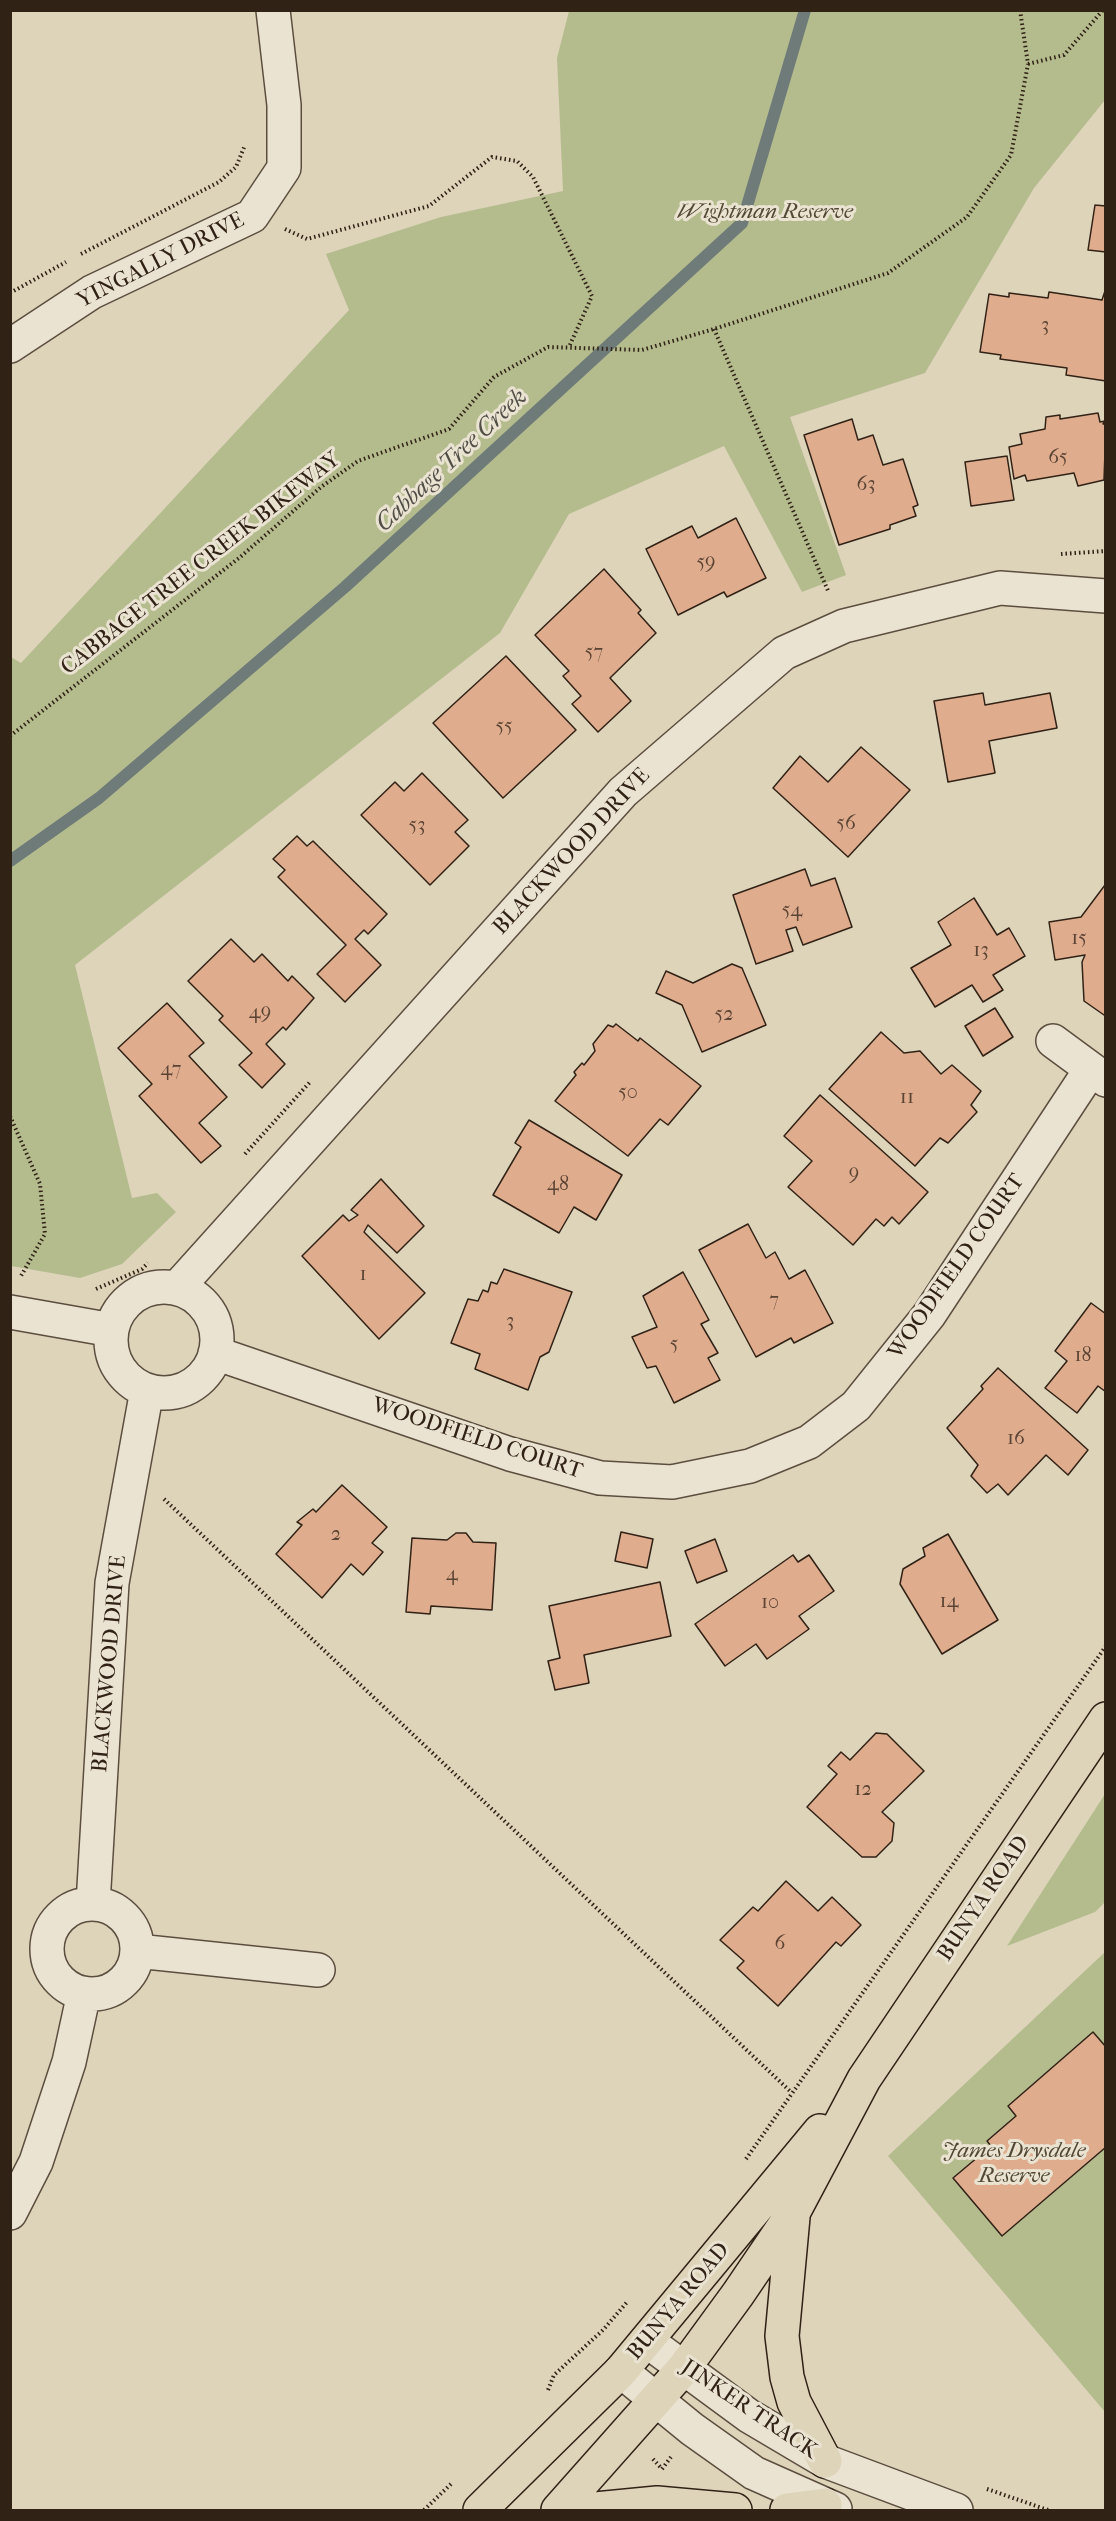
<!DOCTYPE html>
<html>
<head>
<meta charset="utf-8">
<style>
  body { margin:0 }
  #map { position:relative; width:1116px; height:2521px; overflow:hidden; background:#ded4ba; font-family:"IM FELL French Canon",serif }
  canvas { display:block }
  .frame { position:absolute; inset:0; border:12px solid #312216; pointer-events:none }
</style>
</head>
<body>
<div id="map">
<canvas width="1116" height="2521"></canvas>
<div class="frame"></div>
</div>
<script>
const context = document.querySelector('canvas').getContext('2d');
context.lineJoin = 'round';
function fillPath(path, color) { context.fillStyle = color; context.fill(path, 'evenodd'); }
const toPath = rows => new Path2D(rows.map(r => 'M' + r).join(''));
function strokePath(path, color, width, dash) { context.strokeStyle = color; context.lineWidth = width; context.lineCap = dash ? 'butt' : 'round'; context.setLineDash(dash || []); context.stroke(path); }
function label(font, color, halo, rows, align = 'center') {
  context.font = font + ' "IM FELL French Canon",serif'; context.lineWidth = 6; context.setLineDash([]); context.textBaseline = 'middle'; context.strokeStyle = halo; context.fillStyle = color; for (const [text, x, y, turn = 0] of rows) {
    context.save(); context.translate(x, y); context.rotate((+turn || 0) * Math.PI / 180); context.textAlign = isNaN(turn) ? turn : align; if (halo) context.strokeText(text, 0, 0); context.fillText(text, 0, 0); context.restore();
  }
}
fillPath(toPath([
  [569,11,1105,11,1105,100,1034,188,925,373,790,417,846,575,802,592,724,446,569,514,500,633,75,965,132,1198,157,1193,176,1212,122,1264,80,1278,11,1266,11,657,21,663,349,310,326,254,441,217,563,191,557,58],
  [1105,1794,1105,1902,1095,1912,1007,1946],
  [1105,1952,1105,2412,888,2156]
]), '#b4bc8e');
strokePath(toPath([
  [10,861,99,798,345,587,742,223,805,10]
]), '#6e7b78', 12);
const building = toPath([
  [1095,205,1106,206,1106,252,1088,250,1095,205],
  [1106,288,1106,381,1066,375,1067,368,1000,359,1001,355,980,352,989,294,1009,297,1009,293,1048,298,1049,292,1102,300,1106,288],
  [1098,413,1100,422,1105,421,1103,424,1106,424,1104,480,1078,486,1074,473,1027,481,1025,475,1014,479,1009,447,1022,444,1020,434,1045,429,1046,417,1060,415,1060,419,1098,413],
  [852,419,858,440,873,435,883,465,903,459,918,505,913,507,916,516,890,525,890,529,839,545,804,435,852,419],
  [1007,456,1014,500,971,506,965,462,1007,456],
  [736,518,766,578,727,597,724,592,678,615,646,549,692,526,698,538,736,518],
  [604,569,641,610,638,613,656,633,610,678,631,701,598,732,572,704,581,696,563,676,569,671,535,635,604,569],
  [506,656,576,730,503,798,433,723,506,656],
  [983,693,985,705,1050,693,1057,728,989,741,995,773,948,782,934,701,983,693],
  [861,747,910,790,848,857,773,788,800,756,828,782,861,747],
  [422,773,468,820,455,832,469,846,430,885,361,815,395,782,404,791,422,773],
  [297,836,307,846,313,841,387,914,368,934,364,930,355,939,381,965,345,1002,317,974,346,945,278,877,285,870,273,859,297,836],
  [805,869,811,886,835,878,852,927,803,945,796,927,786,930,793,951,756,964,733,895,805,869],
  [1105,885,1106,1014,1104,1015,1084,1001,1082,962,1085,955,1055,960,1049,922,1081,917,1105,885],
  [974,898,997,935,1009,928,1025,956,993,975,1003,990,983,1002,972,985,935,1007,911,968,951,945,938,922,974,898],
  [231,939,254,962,262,954,288,981,292,976,314,998,286,1030,283,1027,266,1044,285,1064,262,1088,239,1065,252,1053,219,1020,223,1016,188,981,231,939],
  [732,964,742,968,766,1025,702,1052,682,1005,656,993,666,971,693,983,732,964],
  [167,1003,204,1043,189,1056,227,1097,199,1123,221,1146,201,1163,139,1096,152,1084,118,1048,167,1003],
  [995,1008,1013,1037,983,1056,965,1026,995,1008],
  [616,1024,638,1041,640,1038,701,1086,668,1125,660,1119,628,1156,555,1101,576,1075,574,1072,582,1063,584,1065,595,1051,593,1044,608,1025,613,1027,616,1024],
  [881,1032,904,1053,920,1051,941,1074,952,1065,981,1091,971,1105,977,1112,948,1143,940,1138,915,1166,829,1089,881,1032],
  [820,1095,928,1192,899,1224,892,1217,884,1226,876,1219,853,1245,788,1187,812,1161,784,1136,820,1095],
  [529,1120,622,1175,596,1220,574,1207,559,1233,493,1195,521,1147,515,1143,529,1120],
  [381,1179,424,1226,397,1253,368,1225,364,1232,425,1293,379,1339,302,1256,343,1215,349,1221,358,1215,351,1210,381,1179],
  [748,1224,766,1258,775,1252,789,1279,805,1270,833,1323,794,1343,791,1338,756,1357,699,1250,748,1224],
  [504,1269,572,1292,549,1352,540,1357,528,1390,475,1369,480,1354,451,1343,468,1299,478,1301,483,1290,488,1292,491,1282,497,1284,504,1269],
  [683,1272,709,1320,701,1324,718,1353,708,1358,720,1380,674,1403,656,1366,647,1368,632,1337,657,1327,643,1296,683,1272],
  [1091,1303,1106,1314,1106,1392,1098,1386,1077,1413,1045,1388,1067,1361,1055,1351,1091,1303],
  [998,1368,1088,1450,1068,1475,1046,1455,1008,1495,998,1484,987,1493,971,1476,978,1465,947,1428,983,1389,981,1386,998,1368],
  [342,1485,387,1527,372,1543,383,1552,363,1575,351,1564,322,1598,276,1554,302,1525,297,1522,313,1509,316,1512,342,1485],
  [621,1532,653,1539,647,1568,615,1561,621,1532],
  [456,1533,466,1533,473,1542,496,1543,492,1610,431,1606,430,1614,406,1612,412,1538,447,1540,456,1533],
  [948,1534,998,1620,942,1654,900,1584,903,1569,925,1556,923,1548,948,1534],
  [715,1539,727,1571,697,1583,685,1551,715,1539],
  [793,1555,798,1562,809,1555,834,1591,799,1616,809,1629,767,1659,756,1644,725,1666,695,1624,793,1555],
  [660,1582,671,1636,584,1655,589,1683,555,1690,548,1661,560,1658,549,1606,660,1582],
  [876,1733,887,1734,924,1771,882,1812,894,1823,892,1841,876,1857,862,1857,807,1807,837,1774,828,1766,841,1752,850,1760,876,1733],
  [786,1881,818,1911,832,1897,861,1925,841,1946,836,1942,778,2006,737,1968,744,1961,720,1940,753,1907,758,1911,786,1881],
  [1093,2032,1106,2047,1106,2147,1002,2236,953,2178,991,2146,987,2141,1016,2116,1008,2106,1093,2032]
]);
fillPath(building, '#dfac8d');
strokePath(building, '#312216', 1.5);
const minor = toPath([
  [10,346,92,292,252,216,284,168,284,105,273,10],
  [1053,1041,1106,1080],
  '111 1340a53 53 0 1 1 106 0a53 53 0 1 1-106 0Z',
  [177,1288,623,792,784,653,844,626,1000,588,1106,596],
  [10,1312,112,1330],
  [215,1353,510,1454,600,1478,672,1482,750,1466,809,1442,856,1406,929,1315,1091,1069],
  [93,1904,112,1583,147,1390],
  '47 1949a45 45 0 1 1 90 0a45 45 0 1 1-90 0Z',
  [137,1951,318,1970],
  [10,2213,36,2162,69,2062,84,1993],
  [647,2341,749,2416,825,2461,956,2510],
  [621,2371,692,2429,754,2473,835,2509]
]);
const major = toPath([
  [793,2217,782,2336,787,2377,794,2402,825,2461],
  [480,2510,621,2371,820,2131],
  [558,2510,684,2368,738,2294,793,2213,864,2079,1106,1719],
  [585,2510,657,2503,735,2510],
  [787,2510,825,2505]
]);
strokePath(minor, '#5c4e3f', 36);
strokePath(major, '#312216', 36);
strokePath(toPath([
  [1028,64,1064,55,1103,10],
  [285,229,307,239,429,206,492,157,517,161,533,177,592,296,569,347],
  [81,254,219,182,236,167,245,145],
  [10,293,66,262],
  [714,329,829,593],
  [1061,554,1106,551],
  [10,736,239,558,321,487,358,461,449,429,494,377,548,347,642,350,714,329,888,273,967,217,1011,155,1028,64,1020,10],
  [10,1116,40,1184,45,1234,21,1276],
  [245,1154,310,1082],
  [96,1289,142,1269,148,1263],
  [164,1499,791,2092],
  [746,2159,1106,1646],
  [548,2390,554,2375,603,2330,628,2301],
  [653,2459,662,2469,671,2457],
  [987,2489,1048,2510],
  [424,2510,452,2483]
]), '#312216', 4, [1.5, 3]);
strokePath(minor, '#eae3d2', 33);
strokePath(major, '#ded4ba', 33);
label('20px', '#5c4434', null, [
  ["3",1045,326],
  ["65",1058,458],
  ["63",866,485],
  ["59",706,563],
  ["57",594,653],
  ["55",504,727],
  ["56",846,824],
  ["53",417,826],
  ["54",792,911],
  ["15",1079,939],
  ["13",981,951],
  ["49",260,1013],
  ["52",724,1015],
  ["47",171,1070],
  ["50",628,1093],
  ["11",907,1098],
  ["9",854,1174],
  ["48",558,1185],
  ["1",363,1275],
  ["7",774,1301],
  ["3",510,1322],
  ["5",674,1345],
  ["18",1083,1356],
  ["16",1016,1439],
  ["2",336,1535],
  ["4",452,1575],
  ["14",949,1602],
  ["10",770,1603],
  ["12",863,1790],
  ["6",780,1944]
]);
label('italic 22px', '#524834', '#eae3d2', [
  ["Wightman Reserve",765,213],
  ["James Drysdale",1014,2152],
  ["Reserve",1014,2177]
]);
label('22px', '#312216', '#eae3d2', [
  ["YINGALLY DRIVE",161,261,-27],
  ["CABBAGE TREE CREEK BIKEWAY",201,564,-38],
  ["BLACKWOOD DRIVE",572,852,-47],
  ["WOODFIELD COURT",957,1267,-55],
  ["WOODFIELD COURT",477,1439,18],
  ["BLACKWOOD DRIVE",110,1664,-85],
  ["BUNYA ROAD",984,1899,-56],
  ["BUNYA ROAD",679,2302,-50],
  ["JINKER TRACK",749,2410,34]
]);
label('italic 24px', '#504e47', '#eae3d2', [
  ["Cabbage Tree Creek",452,461,-43]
]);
</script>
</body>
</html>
